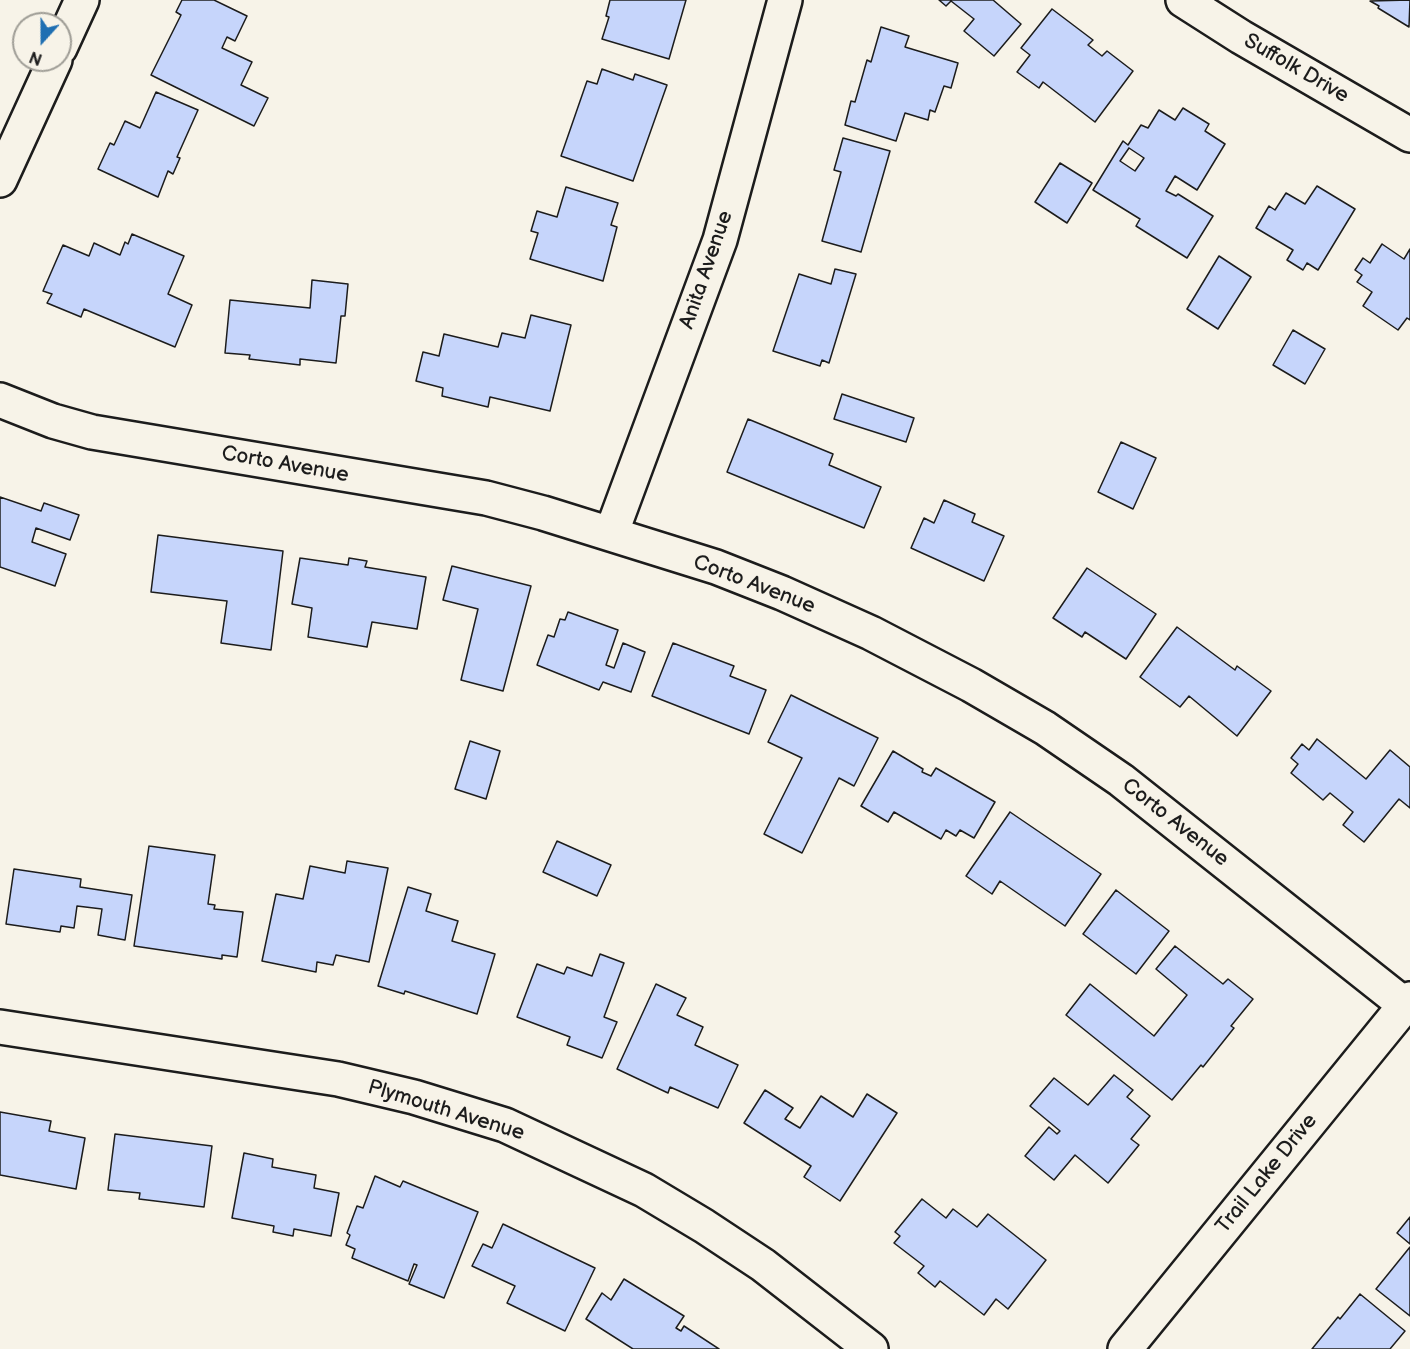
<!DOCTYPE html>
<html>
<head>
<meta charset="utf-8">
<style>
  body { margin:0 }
  #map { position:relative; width:1410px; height:1349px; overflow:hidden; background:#f7f3e8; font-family:"Balsamiq Sans",sans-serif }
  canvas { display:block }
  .north { position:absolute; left:12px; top:12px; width:60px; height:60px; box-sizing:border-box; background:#f7f3e8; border:2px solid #9f9d96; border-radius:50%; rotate:201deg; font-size:16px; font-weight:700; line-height:24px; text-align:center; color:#1c1c1c }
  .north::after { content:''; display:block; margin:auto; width:21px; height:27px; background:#1f6fb2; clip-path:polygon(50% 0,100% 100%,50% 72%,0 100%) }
</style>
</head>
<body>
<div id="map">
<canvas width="1410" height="1349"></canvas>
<div class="north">N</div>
</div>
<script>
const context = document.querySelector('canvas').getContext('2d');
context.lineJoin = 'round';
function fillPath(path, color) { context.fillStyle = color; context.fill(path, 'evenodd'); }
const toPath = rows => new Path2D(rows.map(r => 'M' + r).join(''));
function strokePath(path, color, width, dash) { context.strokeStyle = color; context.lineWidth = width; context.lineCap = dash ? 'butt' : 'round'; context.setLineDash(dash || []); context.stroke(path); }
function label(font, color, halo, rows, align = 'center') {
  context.font = font + ' "Balsamiq Sans",sans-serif'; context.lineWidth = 4.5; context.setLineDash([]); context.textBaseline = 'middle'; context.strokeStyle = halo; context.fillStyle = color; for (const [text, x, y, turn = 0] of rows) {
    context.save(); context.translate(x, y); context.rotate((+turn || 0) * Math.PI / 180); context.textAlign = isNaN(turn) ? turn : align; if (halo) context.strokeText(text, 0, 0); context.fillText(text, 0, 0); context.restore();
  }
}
const building = toPath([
  [182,0,214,0,247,16,235,41,227,37,222,48,252,62,241,85,268,98,254,126,151,75,181,15,176,12,182,0],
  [610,0,686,0,669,59,602,39,609,17,606,16,610,0],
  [939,0,993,0,1021,24,994,56,964,31,974,19,951,1,946,6,939,0],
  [1410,0,1409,27,1378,8,1379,6,1370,1,1410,0],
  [1052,9,1093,40,1088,45,1102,56,1107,51,1133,71,1095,122,1043,82,1039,88,1017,72,1030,55,1021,48,1052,9],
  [881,27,909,36,905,47,958,63,951,88,944,86,935,112,930,110,928,120,905,113,896,141,845,125,851,101,855,102,867,60,871,62,881,27],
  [602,69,633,80,635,74,667,85,633,181,561,156,587,81,597,84,602,69],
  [156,92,198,110,177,157,180,158,173,174,168,171,158,197,98,169,110,143,114,145,125,121,140,128,156,92],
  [1183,108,1209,124,1205,131,1225,144,1197,190,1175,176,1166,191,1176,196,1178,194,1213,216,1187,258,1136,226,1140,219,1093,190,1123,141,1128,145,1141,125,1148,128,1159,110,1175,120,1183,108],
  [1129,148,1144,158,1135,171,1120,161,1129,148],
  [843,138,890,151,861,252,822,241,841,172,834,170,843,138],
  [1060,163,1092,183,1067,223,1035,202,1060,163],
  [1317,186,1355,209,1318,270,1307,263,1303,270,1287,260,1293,250,1256,228,1269,206,1275,210,1286,193,1305,204,1317,186],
  [566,187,618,203,611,225,617,227,603,281,530,259,538,233,531,231,537,211,557,217,566,187],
  [132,234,184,256,168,294,192,305,175,347,84,309,81,317,47,303,52,294,43,291,63,245,89,256,94,243,120,255,125,242,128,244,132,234],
  [1382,244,1404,259,1410,249,1410,320,1407,318,1398,330,1363,306,1372,292,1357,282,1362,275,1355,270,1363,258,1370,263,1382,244],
  [1219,256,1251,277,1218,329,1187,309,1219,256],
  [835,269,856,274,829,363,822,360,820,366,773,351,799,274,831,284,835,269],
  [312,280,348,284,345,316,341,316,336,363,300,359,300,365,249,359,250,355,225,353,230,300,310,308,312,280],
  [531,315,571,325,550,411,490,397,488,407,442,396,443,388,416,381,423,352,439,356,444,334,498,347,502,333,525,338,531,315],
  [1293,330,1325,349,1305,384,1273,365,1293,330],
  [842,394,914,418,906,442,834,419,842,394],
  [748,419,833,454,829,465,881,487,864,528,727,472,748,419],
  [1121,442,1156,458,1133,509,1098,492,1121,442],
  [0,497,41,511,44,503,79,515,70,540,36,528,32,542,66,554,55,586,0,567,0,497],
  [944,500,975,514,972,522,1004,536,984,581,911,548,924,518,934,523,944,500],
  [158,535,283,551,271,650,221,643,227,601,151,592,158,535],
  [300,558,348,565,349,558,367,561,365,567,426,577,417,629,372,622,367,647,308,637,312,608,292,604,300,558],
  [452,566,531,586,503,691,461,680,478,609,443,600,452,566],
  [1087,568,1156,614,1126,659,1085,632,1082,637,1053,618,1087,568],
  [568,612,618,630,606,665,614,668,623,643,645,652,631,692,603,682,599,690,537,665,548,635,554,637,560,619,565,620,568,612],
  [1177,627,1235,670,1237,666,1271,691,1237,736,1189,696,1180,707,1140,677,1177,627],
  [673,643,734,666,730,676,766,690,749,734,652,696,673,643],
  [791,695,878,738,854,786,839,778,802,853,764,834,802,758,768,742,791,695],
  [1317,739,1366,779,1390,750,1410,767,1410,808,1399,799,1364,842,1343,825,1353,812,1330,793,1323,800,1291,773,1298,764,1291,758,1302,744,1309,750,1317,739],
  [470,741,500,751,486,799,455,789,470,741],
  [893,751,923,769,922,772,931,776,936,768,995,802,974,838,960,830,956,836,946,830,941,839,894,812,888,822,861,806,893,751],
  [1010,812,1101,874,1065,926,1000,881,992,894,966,876,1010,812],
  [557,841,611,865,597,896,543,872,557,841],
  [149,846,215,855,208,904,215,905,214,909,243,912,237,957,222,955,222,959,134,946,149,846],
  [347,861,388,868,369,962,336,955,333,965,317,962,316,972,262,961,276,894,303,899,310,866,345,873,347,861],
  [14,869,81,879,80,887,132,895,125,940,98,935,102,909,77,906,74,928,61,926,60,932,6,924,14,869],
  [408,887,431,894,426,911,458,921,452,941,495,954,477,1014,405,991,404,994,378,986,408,887],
  [1116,890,1169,931,1136,974,1083,934,1116,890],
  [1175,946,1223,984,1228,979,1253,999,1231,1026,1234,1028,1203,1067,1201,1065,1172,1100,1066,1015,1090,984,1154,1036,1187,995,1156,969,1175,946],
  [600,954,624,963,604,1017,617,1022,602,1058,567,1045,570,1037,517,1017,537,964,564,974,567,967,592,976,600,954],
  [656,984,686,998,677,1015,703,1027,695,1045,738,1065,718,1108,670,1087,668,1093,617,1069,656,984],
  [1114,1075,1133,1090,1127,1097,1150,1116,1131,1139,1139,1145,1108,1183,1075,1155,1054,1180,1025,1156,1049,1127,1057,1134,1060,1131,1030,1106,1054,1078,1088,1105,1114,1075],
  [765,1090,793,1108,785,1119,800,1128,821,1096,853,1117,867,1094,897,1113,840,1201,804,1177,811,1166,744,1123,765,1090],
  [0,1112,51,1121,49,1131,85,1138,76,1189,0,1175,0,1112],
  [115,1134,212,1146,204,1207,139,1199,140,1193,108,1190,115,1134],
  [244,1153,273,1159,272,1167,316,1175,314,1188,339,1193,331,1236,294,1229,293,1236,273,1232,274,1226,232,1218,244,1153],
  [375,1176,400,1187,403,1181,478,1212,444,1298,409,1284,417,1265,414,1264,408,1281,352,1258,355,1249,346,1245,350,1235,347,1233,357,1206,363,1208,375,1176],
  [922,1199,946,1218,953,1209,977,1227,988,1214,1046,1260,1008,1309,996,1299,984,1315,940,1281,935,1287,918,1273,924,1266,894,1243,900,1236,895,1232,922,1199],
  [1410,1217,1410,1244,1397,1233,1410,1217],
  [503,1224,595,1268,565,1331,507,1303,515,1286,472,1266,483,1244,492,1248,503,1224],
  [1410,1247,1410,1316,1376,1289,1410,1247],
  [624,1279,684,1316,676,1328,681,1331,684,1326,719,1349,633,1349,586,1319,602,1293,611,1300,624,1279],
  [1360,1294,1405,1331,1390,1349,1312,1349,1338,1317,1340,1319,1360,1294]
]);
fillPath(building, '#c6d5fb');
strokePath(building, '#1c1c1c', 1.5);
const minor = toPath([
  [1183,0,1241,37,1410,135],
  [60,48,82,0],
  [0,180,55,60],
  [0,400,53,421,92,432,486,498,543,513,716,567,782,593,871,633,971,685,1045,728,1121,780,1405,1005],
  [611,534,720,240,785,0],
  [0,1027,338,1079,414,1097,505,1125,644,1190,704,1226,763,1265,871,1349]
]);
const tertiary = toPath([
  [1125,1349,1410,999]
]);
strokePath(minor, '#1c1c1c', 38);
strokePath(tertiary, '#1c1c1c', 38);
strokePath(minor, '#f7f3e8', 33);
strokePath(tertiary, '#f7f3e8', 33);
label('21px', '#1c1c1c', '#f7f3e8', [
  ["Suffolk Drive",1296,69,30],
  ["Anita Avenue",707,270,-71],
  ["Corto Avenue",285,465,10],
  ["Corto Avenue",754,585,21],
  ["Corto Avenue",1175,823,38],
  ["Plymouth Avenue",446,1111,17],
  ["Trail Lake Drive",1267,1174,-51]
]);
</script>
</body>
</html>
